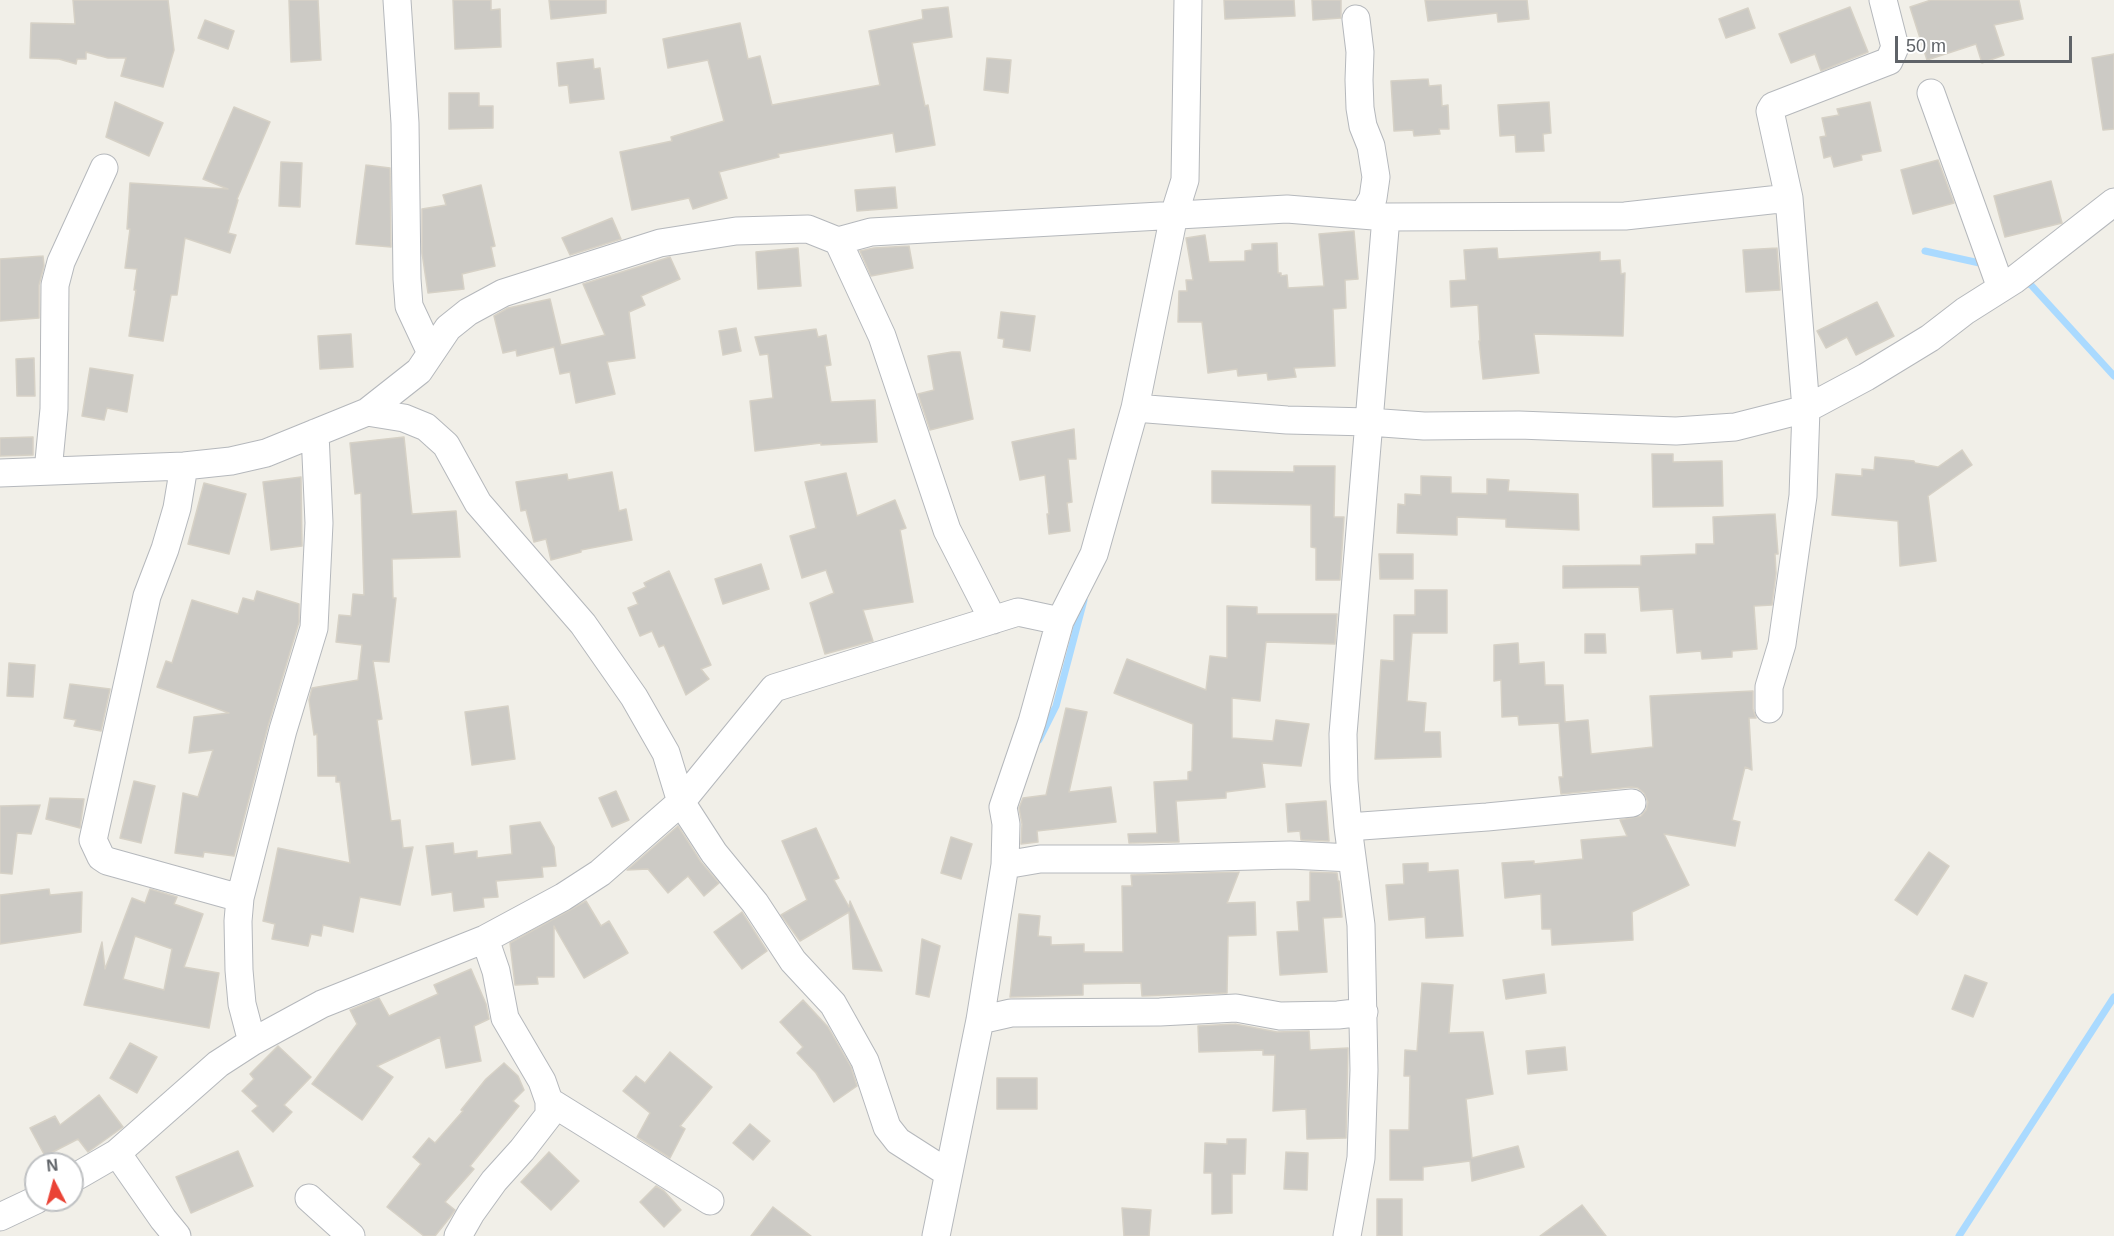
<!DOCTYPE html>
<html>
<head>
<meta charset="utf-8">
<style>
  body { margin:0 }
  #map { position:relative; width:2114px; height:1236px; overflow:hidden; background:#f1efe8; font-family:Arial,sans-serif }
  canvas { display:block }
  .north { position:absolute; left:24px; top:1152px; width:60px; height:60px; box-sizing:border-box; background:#fff; border:2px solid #bfc1c3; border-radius:50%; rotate:354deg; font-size:16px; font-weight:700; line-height:24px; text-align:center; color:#5f6368 }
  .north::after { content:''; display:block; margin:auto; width:21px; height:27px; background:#ea4335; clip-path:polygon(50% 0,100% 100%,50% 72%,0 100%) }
  .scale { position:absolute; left:1895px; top:36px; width:177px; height:27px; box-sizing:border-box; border:3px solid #5f6368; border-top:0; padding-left:8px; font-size:18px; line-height:21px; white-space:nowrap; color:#5f6368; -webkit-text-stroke:4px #fff; paint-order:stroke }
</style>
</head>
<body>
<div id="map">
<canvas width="2114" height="1236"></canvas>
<div class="north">N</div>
<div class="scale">50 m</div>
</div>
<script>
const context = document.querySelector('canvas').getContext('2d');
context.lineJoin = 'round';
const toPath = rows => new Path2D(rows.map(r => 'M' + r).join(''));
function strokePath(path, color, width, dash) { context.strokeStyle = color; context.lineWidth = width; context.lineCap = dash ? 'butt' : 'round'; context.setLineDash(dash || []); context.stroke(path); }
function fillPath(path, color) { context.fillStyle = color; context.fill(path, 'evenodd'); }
strokePath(toPath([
  [1925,251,1984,264],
  [2023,282,2031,285,2114,376],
  [1039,740,1056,706,1084,600],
  [1959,1236,2114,997]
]), '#aadaff', 7);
const building = toPath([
  [73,0,168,0,174,50,163,87,121,76,126,58,108,58,86,52,86,59,77,59,76,64,59,59,30,58,31,23,75,24,73,0],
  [289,0,318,0,321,60,291,62,289,0],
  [453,0,491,0,491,10,500,9,501,47,455,49,453,0],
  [549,0,606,0,606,13,551,19,549,0],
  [1224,0,1294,0,1295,16,1225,19,1224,0],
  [1312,0,1341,0,1341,18,1313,20,1312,0],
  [1425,0,1527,0,1529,19,1498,22,1497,13,1428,21,1425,0],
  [1931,0,2019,0,2023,19,1994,25,2004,55,1982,63,1976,44,1927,60,1910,7,1931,0],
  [948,7,952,37,912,43,925,106,928,105,935,145,896,152,893,133,778,154,779,157,719,172,727,198,693,209,689,198,632,210,620,152,672,141,671,137,724,121,708,60,668,68,663,39,740,23,748,59,760,56,772,105,880,85,869,31,923,19,922,10,948,7],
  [1850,7,1868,52,1821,71,1815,54,1791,63,1779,34,1850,7],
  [1748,8,1755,28,1726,38,1719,19,1748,8],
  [205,20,234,31,228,49,198,38,205,20],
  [2114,54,2114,129,2103,130,2092,58,2114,54],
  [987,58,1011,60,1008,93,984,90,987,58],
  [593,59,594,69,600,68,604,99,570,103,568,85,559,86,557,63,593,59],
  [1428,79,1429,86,1441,85,1442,106,1448,105,1449,129,1439,129,1440,134,1414,136,1413,130,1394,131,1391,81,1428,79],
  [449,93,479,93,479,106,493,106,493,128,449,129,449,93],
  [115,102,163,123,149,156,106,137,115,102],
  [1549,102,1551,133,1543,134,1544,151,1516,152,1515,135,1500,136,1498,105,1549,102],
  [1870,102,1881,151,1861,155,1862,160,1834,167,1831,156,1824,158,1820,137,1826,136,1822,118,1839,115,1837,109,1870,102],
  [234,107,270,122,237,199,238,200,228,233,236,235,230,253,185,238,177,295,171,295,163,341,129,336,136,290,134,290,137,269,125,268,130,229,127,229,130,183,228,189,203,179,234,107],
  [1938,160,1954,203,1913,214,1901,170,1938,160],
  [281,162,302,163,300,207,279,206,281,162],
  [366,165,390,168,391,247,356,244,366,165],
  [2051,181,2062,223,2005,237,1994,196,2051,181],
  [481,185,495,246,491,247,495,266,462,274,464,289,428,293,422,253,422,209,446,205,443,195,481,185],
  [895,187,897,208,857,211,855,190,895,187],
  [612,218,621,239,570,255,562,238,612,218],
  [1354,231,1358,279,1345,280,1346,308,1333,309,1335,366,1294,368,1296,377,1268,380,1267,373,1238,376,1237,369,1208,373,1202,322,1178,322,1179,291,1187,291,1186,280,1193,280,1186,238,1205,235,1209,262,1245,261,1245,251,1252,250,1252,244,1277,243,1278,273,1281,273,1281,276,1287,275,1288,288,1324,286,1319,234,1354,231],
  [909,246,913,268,871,276,860,251,874,248,909,246],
  [798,248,801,286,758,289,756,252,798,248],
  [1497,248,1498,259,1600,252,1600,261,1620,260,1621,274,1625,273,1623,336,1534,334,1539,373,1483,379,1479,341,1480,341,1478,305,1451,307,1450,281,1466,280,1464,250,1497,248],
  [1777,248,1780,290,1746,292,1743,250,1777,248],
  [43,256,44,266,39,285,39,318,0,321,0,259,43,256],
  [670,257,680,279,641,296,645,305,629,312,635,358,607,362,615,394,576,403,570,372,560,374,554,347,517,356,516,350,503,353,494,316,508,308,550,299,561,345,605,335,583,284,670,257],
  [1877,302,1894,336,1856,355,1847,337,1826,348,1817,331,1877,302],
  [1001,312,1035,316,1030,351,1003,347,1004,339,998,338,1001,312],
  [736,328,741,351,723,355,719,331,736,328],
  [816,329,818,337,826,335,831,365,825,366,831,402,875,400,877,442,821,445,821,443,755,451,750,401,773,398,768,354,760,355,755,337,816,329],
  [351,334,353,367,320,369,318,336,351,334],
  [952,352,960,352,973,419,930,430,918,394,934,390,928,356,952,352],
  [34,358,35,396,17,396,16,359,34,358],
  [90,368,133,375,127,412,107,408,104,420,82,416,90,368],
  [1074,429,1076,459,1068,459,1072,502,1067,503,1070,531,1049,534,1047,514,1049,514,1045,475,1020,480,1012,442,1074,429],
  [33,437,33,455,0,456,0,438,33,437],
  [404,437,412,514,456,511,460,557,392,559,393,598,396,598,389,662,373,661,382,719,377,720,391,821,400,820,403,848,413,847,400,905,360,897,353,932,323,925,321,936,311,934,308,946,272,939,275,924,263,921,278,848,350,863,340,782,336,782,336,776,318,776,317,734,314,735,309,700,312,688,358,680,362,645,336,642,339,615,351,616,353,594,364,595,361,493,355,494,350,443,404,437],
  [1962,450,1972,465,1928,496,1936,561,1900,566,1898,521,1832,515,1836,474,1862,476,1862,469,1874,470,1875,457,1914,461,1915,463,1938,467,1962,450],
  [1652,454,1673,454,1673,462,1722,461,1723,506,1653,507,1652,454],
  [1294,466,1335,466,1334,517,1344,517,1340,580,1316,580,1316,548,1311,547,1311,505,1212,503,1212,471,1294,472,1294,466],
  [612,472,619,511,626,509,632,540,581,550,581,552,551,560,546,539,534,542,526,510,521,511,516,482,567,474,568,480,612,472],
  [846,473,857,516,895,500,906,528,900,530,913,602,863,610,873,641,825,654,810,603,834,593,826,570,802,578,790,536,816,528,805,482,846,473],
  [1421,476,1451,477,1451,493,1487,494,1487,479,1509,480,1508,491,1578,494,1579,530,1506,527,1506,519,1457,517,1457,535,1397,533,1398,504,1405,505,1405,494,1421,495,1421,476],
  [301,477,302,546,271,550,263,482,301,477],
  [204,483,246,494,229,554,188,544,204,483],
  [1775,514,1778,554,1775,554,1776,573,1772,605,1754,606,1757,649,1732,651,1732,657,1702,659,1701,651,1677,653,1673,609,1641,611,1639,587,1563,588,1563,566,1641,565,1641,556,1696,554,1696,544,1714,544,1713,517,1775,514],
  [1379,554,1413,554,1413,579,1380,579,1379,554],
  [761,564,769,589,723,604,715,579,761,564],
  [669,571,711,665,701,669,709,679,686,695,664,645,659,647,652,631,640,636,628,608,638,604,633,593,646,587,644,583,669,571],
  [1415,590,1447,590,1447,633,1412,633,1407,701,1426,703,1424,732,1440,732,1441,757,1375,759,1381,660,1394,661,1394,615,1415,615,1415,590],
  [257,591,299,604,299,622,268,726,234,856,204,852,203,857,175,853,183,793,198,797,213,750,189,753,194,717,229,713,157,687,166,661,172,663,192,600,238,614,243,598,254,601,257,591],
  [1227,606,1257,607,1257,614,1337,614,1335,644,1266,642,1260,701,1232,698,1232,738,1273,741,1276,720,1309,724,1301,766,1262,763,1265,787,1226,792,1226,798,1176,801,1179,842,1129,843,1128,834,1157,833,1154,782,1188,780,1188,772,1192,771,1193,724,1114,693,1127,659,1206,690,1210,656,1227,658,1227,606],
  [1585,634,1605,634,1606,653,1585,653,1585,634],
  [1518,643,1519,664,1544,662,1545,685,1563,685,1565,722,1588,720,1591,754,1653,747,1650,696,1753,691,1753,709,1756,718,1749,718,1752,770,1745,767,1732,820,1740,822,1735,846,1664,834,1689,885,1632,912,1633,940,1552,945,1551,929,1542,929,1541,894,1505,898,1502,863,1534,861,1534,864,1583,859,1581,840,1627,836,1620,820,1641,816,1646,810,1648,802,1644,793,1638,788,1631,787,1561,794,1559,777,1563,777,1559,723,1519,725,1518,716,1502,717,1501,680,1494,681,1494,645,1518,643],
  [9,663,35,665,33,697,7,696,9,663],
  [70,684,110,689,101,731,74,726,76,720,64,718,70,684],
  [508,706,515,759,472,765,465,712,508,706],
  [1066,708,1087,712,1069,792,1111,787,1116,822,1037,831,1038,842,1021,844,1022,824,1019,808,1023,798,1046,795,1066,708],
  [134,781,155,786,141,843,120,838,134,781],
  [616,791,629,820,612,827,599,798,616,791],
  [50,798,84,799,80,828,46,819,50,798],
  [1326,801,1329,841,1301,840,1300,831,1288,832,1286,804,1326,801],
  [40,805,31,834,17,833,12,874,0,873,0,806,40,805],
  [540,822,554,847,556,866,542,867,543,877,496,881,498,897,483,898,484,907,454,911,452,892,432,895,426,846,453,843,454,854,477,851,477,858,512,854,510,826,540,822],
  [678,826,701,862,719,883,704,896,688,876,668,893,648,869,627,870,678,826],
  [816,828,839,878,834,880,849,907,850,901,882,971,853,969,849,912,800,941,781,915,807,900,782,841,816,828],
  [951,837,972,844,961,879,941,873,951,837],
  [1929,852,1949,866,1917,915,1895,900,1929,852],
  [1428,863,1428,872,1458,870,1463,936,1426,938,1425,917,1389,920,1386,885,1404,884,1403,864,1428,863],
  [1239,872,1227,903,1255,902,1256,935,1228,936,1227,993,1142,996,1141,983,1083,984,1083,995,1010,997,1019,914,1040,916,1038,936,1051,937,1051,945,1084,944,1084,952,1123,952,1122,886,1132,886,1131,875,1239,872],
  [1310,872,1337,873,1338,881,1339,881,1342,917,1323,918,1327,972,1280,975,1277,932,1299,931,1297,902,1310,901,1310,872],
  [49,889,50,895,82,892,81,932,0,944,0,895,49,889],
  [150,889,177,897,174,904,203,914,184,967,219,973,209,1028,84,1005,102,942,105,969,132,898,145,903,150,889],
  [135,936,172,949,164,990,123,979,135,936],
  [586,901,601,926,609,921,628,953,584,978,554,926,554,977,537,977,538,984,515,985,510,943,586,901],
  [742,912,767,951,742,969,714,932,742,912],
  [922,939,940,946,929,997,916,994,922,939],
  [471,969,486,1004,489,1019,474,1026,481,1061,446,1068,440,1037,377,1066,393,1077,362,1120,312,1084,357,1024,350,1010,379,998,389,1016,438,994,434,985,471,969],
  [1544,974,1546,993,1506,999,1503,980,1544,974],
  [1965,975,1987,983,1973,1017,1952,1009,1965,975],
  [1422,983,1453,985,1449,1033,1483,1032,1493,1094,1466,1099,1472,1158,1518,1146,1524,1167,1472,1181,1470,1161,1423,1167,1423,1180,1390,1180,1390,1130,1409,1130,1410,1076,1404,1076,1405,1050,1417,1051,1422,983],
  [803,1000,828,1027,851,1067,857,1086,834,1102,816,1073,797,1053,803,1047,780,1022,803,1000],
  [1235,1024,1277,1032,1309,1031,1310,1050,1348,1048,1346,1138,1307,1139,1306,1109,1273,1111,1275,1055,1263,1055,1263,1050,1199,1052,1198,1026,1235,1024],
  [130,1043,157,1057,137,1093,110,1078,130,1043],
  [278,1046,311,1077,284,1105,292,1112,273,1132,252,1111,258,1106,242,1091,254,1079,250,1074,278,1046],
  [1565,1047,1567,1070,1528,1074,1526,1051,1565,1047],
  [670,1052,712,1087,680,1126,685,1129,670,1158,637,1137,650,1113,623,1091,636,1076,645,1083,670,1052],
  [504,1063,518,1076,524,1090,513,1101,519,1106,470,1166,474,1169,445,1202,455,1210,451,1216,435,1236,424,1236,387,1207,421,1164,413,1157,429,1138,435,1143,463,1111,461,1110,486,1079,504,1063],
  [997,1078,1037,1078,1037,1109,997,1109,997,1078],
  [99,1095,123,1127,88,1152,78,1139,45,1156,30,1128,55,1116,60,1125,99,1095],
  [750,1124,770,1141,753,1160,733,1143,750,1124],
  [1227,1139,1246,1139,1245,1174,1232,1174,1232,1213,1212,1214,1212,1173,1204,1173,1205,1143,1227,1144,1227,1139],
  [238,1151,253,1186,191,1213,176,1177,238,1151],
  [549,1152,579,1181,551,1210,521,1182,549,1152],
  [1286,1152,1308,1153,1307,1190,1284,1189,1286,1152],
  [656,1186,664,1191,681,1210,664,1227,640,1202,656,1186],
  [1377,1199,1402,1199,1402,1236,1377,1236,1377,1199],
  [1582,1205,1606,1236,1540,1236,1582,1205],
  [773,1207,811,1236,751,1236,773,1207],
  [1122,1208,1151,1210,1149,1236,1124,1236,1122,1208]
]);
fillPath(building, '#cccac5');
strokePath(building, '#d6d1c6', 1.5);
const minor = toPath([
  [397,0,405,123,407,279,409,306,431,353],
  [1356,19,1360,52,1359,80,1360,108,1363,126,1371,146,1376,177,1373,198,1363,215],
  [1931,93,2001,288],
  [838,241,871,232,1287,209,1386,217,1625,216,1789,198],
  [1135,408,1287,420,1369,422,1424,426,1519,425,1676,431,1735,427,1806,409,1866,377,1930,338,1965,311,2014,280,2114,202],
  [367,412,404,418,426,427,446,445,478,503,583,624,634,697,666,753,681,802,714,853,755,903,793,961,833,1004,865,1061,887,1127,898,1141,948,1173],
  [184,466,177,508,165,549,147,596,93,840,101,857,107,861,240,898],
  [48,471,54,409,55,285,61,262,104,168],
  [0,473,184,466,231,461,266,453,367,412,419,371,448,328,468,312,503,293,660,243,736,231,808,229,838,241,882,336,947,530,993,620],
  [1769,709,1769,687,1782,644,1803,496,1806,409,1789,198,1770,111,1773,106,1889,61,1895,47,1883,0],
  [1348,827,1487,817,1632,803],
  [1005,865,1040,859,1143,859,1290,855,1352,858],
  [980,1020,1011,1013,1160,1012,1236,1008,1280,1016,1338,1015,1364,1012],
  [252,1042,242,1004,239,970,238,921,240,898,283,730,314,628,319,523,315,433],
  [549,1101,710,1201],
  [117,1153,163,1219,177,1236],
  [72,1179,117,1153,218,1064,252,1042,322,1004,485,939,563,897,600,873,681,802,774,688,1018,612,1060,621],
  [309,1198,351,1236],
  [0,1217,36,1200],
  [458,1236,471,1213,494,1181,522,1150,549,1115,549,1101,542,1081,505,1018,496,971,485,939],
  [936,1236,980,1020,1005,865,1006,824,1003,807,1032,722,1060,621,1094,554,1135,408,1174,215,1185,180,1188,0],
  [1347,1236,1361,1158,1364,1070,1361,925,1348,827,1344,781,1343,734,1386,217]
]);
strokePath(minor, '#b5b8bc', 29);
strokePath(minor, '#fff', 27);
</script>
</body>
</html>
